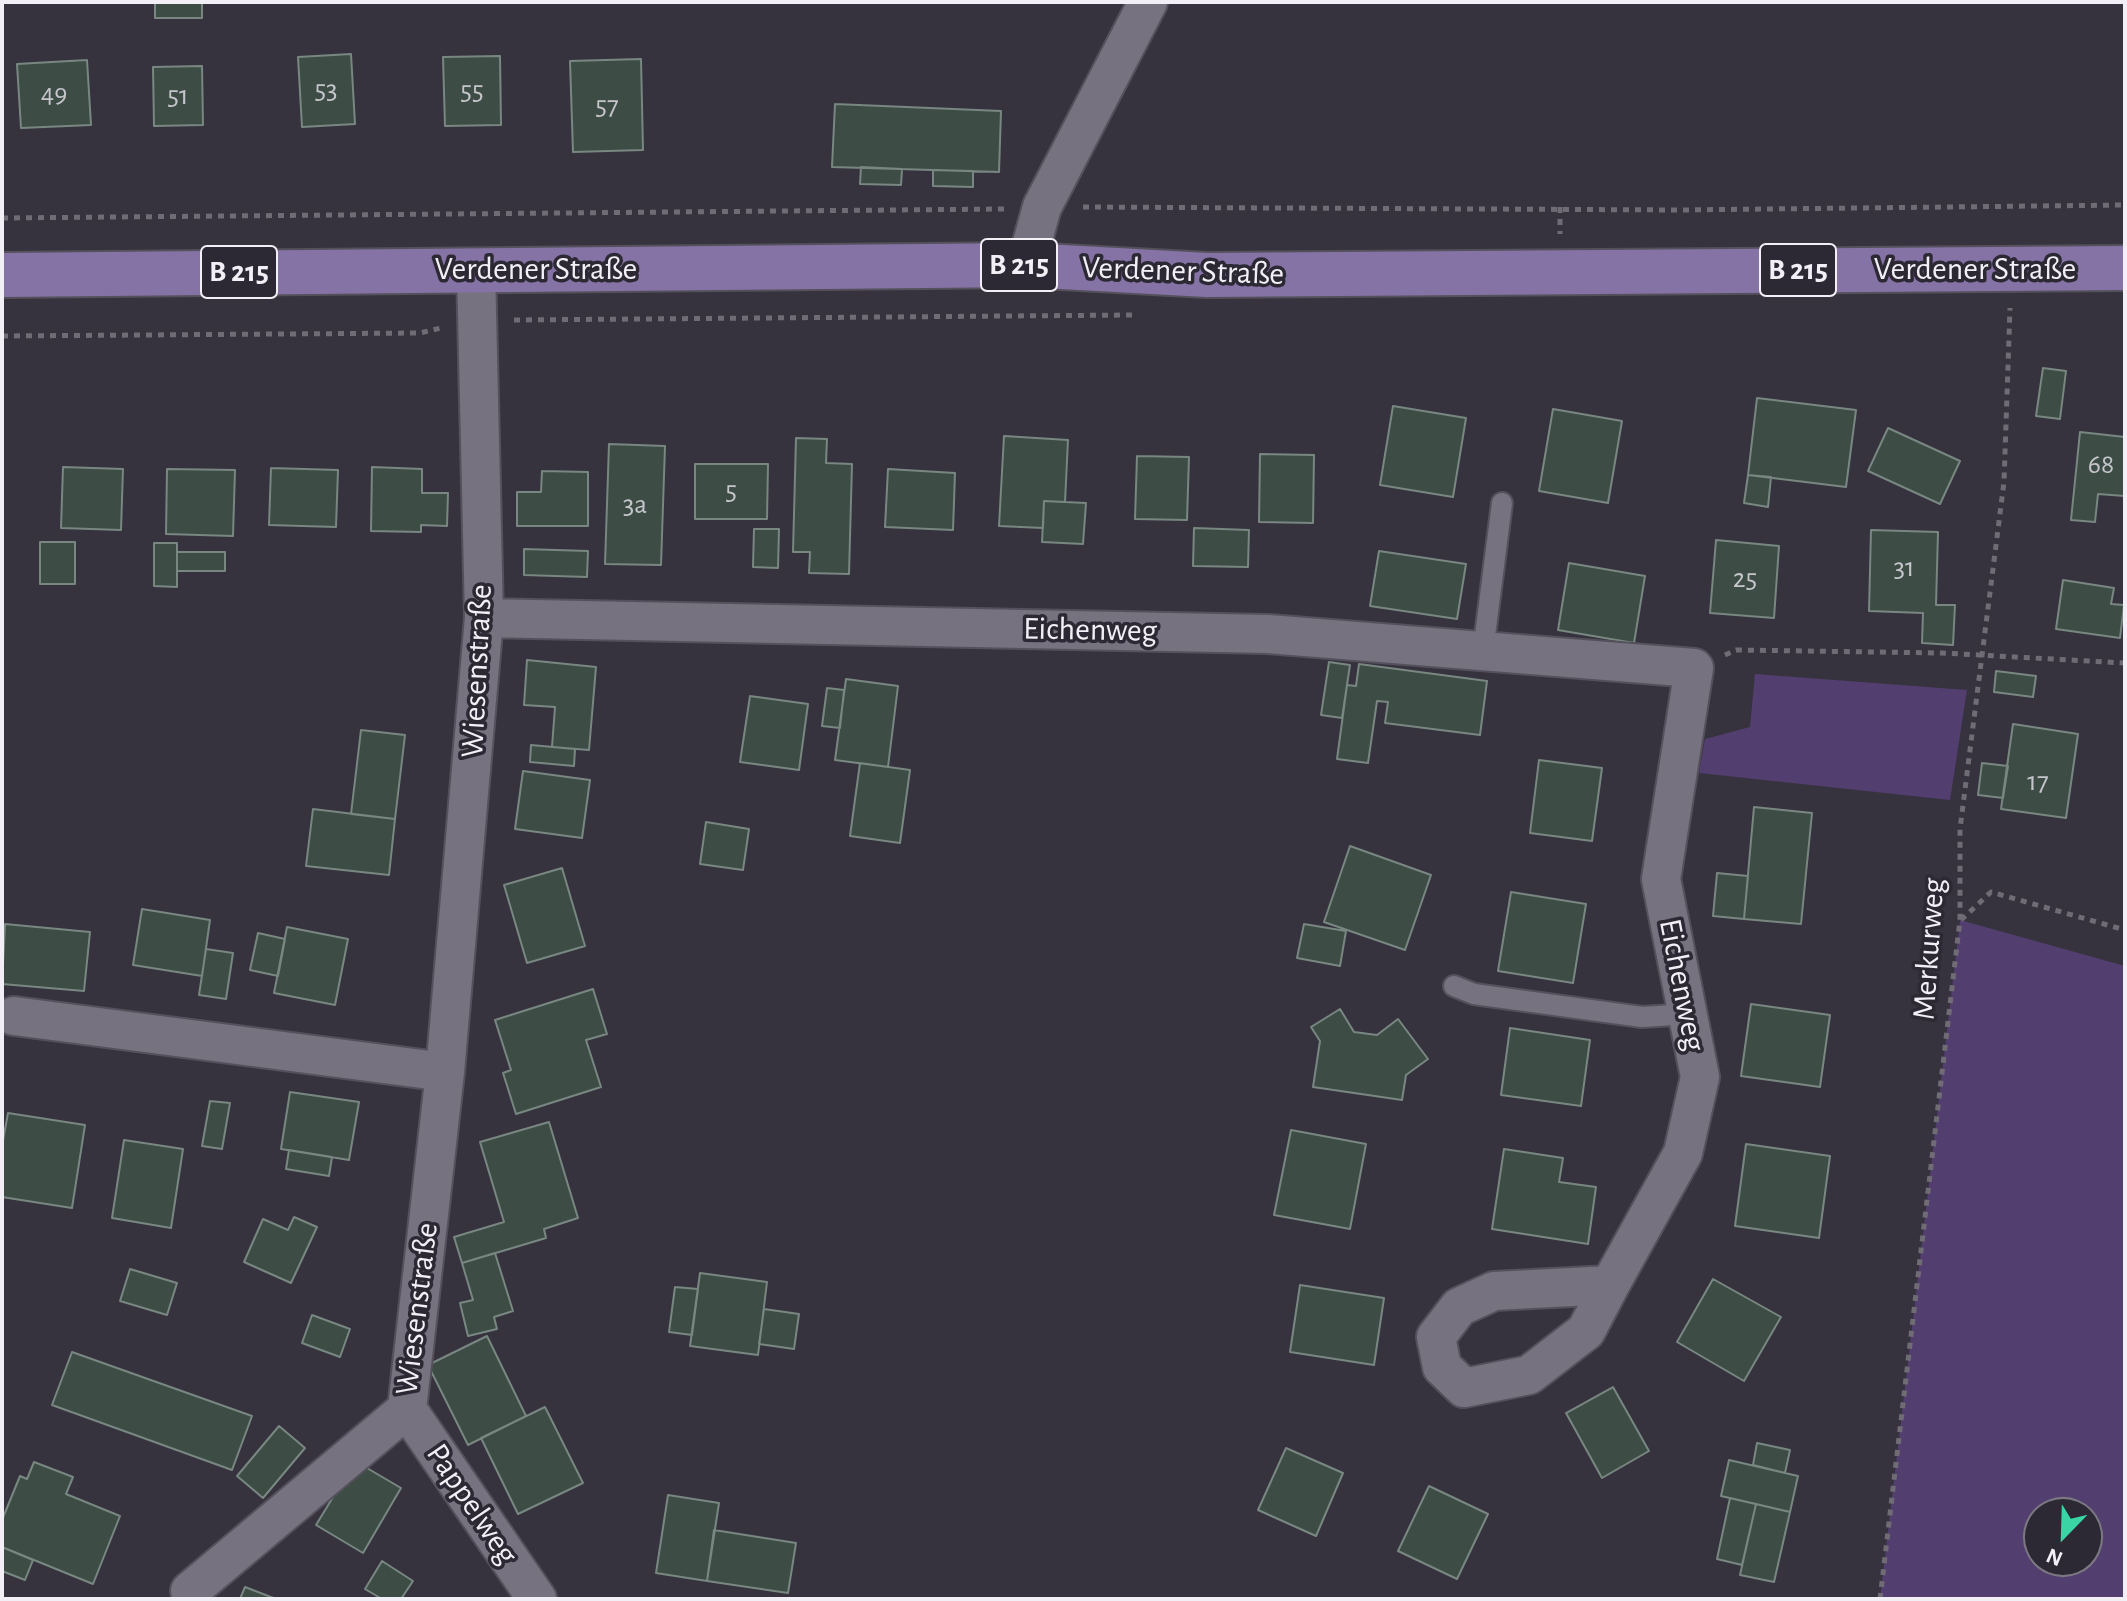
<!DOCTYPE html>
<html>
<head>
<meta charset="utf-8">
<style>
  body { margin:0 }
  #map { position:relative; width:2127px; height:1601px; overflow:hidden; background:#37333e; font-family:"Alegreya Sans",sans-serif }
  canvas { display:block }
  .frame { position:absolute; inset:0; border:4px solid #f2eff7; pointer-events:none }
  .north { position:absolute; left:2023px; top:1497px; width:80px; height:80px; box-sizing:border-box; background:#2c2934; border:2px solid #7b7882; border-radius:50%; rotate:203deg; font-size:22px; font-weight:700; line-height:32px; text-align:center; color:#f2eff7 }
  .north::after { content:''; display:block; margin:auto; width:28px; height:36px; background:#3ad4a5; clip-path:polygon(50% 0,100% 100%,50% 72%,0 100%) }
</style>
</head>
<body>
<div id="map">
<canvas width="2127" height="1601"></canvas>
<div class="frame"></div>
<div class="north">N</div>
</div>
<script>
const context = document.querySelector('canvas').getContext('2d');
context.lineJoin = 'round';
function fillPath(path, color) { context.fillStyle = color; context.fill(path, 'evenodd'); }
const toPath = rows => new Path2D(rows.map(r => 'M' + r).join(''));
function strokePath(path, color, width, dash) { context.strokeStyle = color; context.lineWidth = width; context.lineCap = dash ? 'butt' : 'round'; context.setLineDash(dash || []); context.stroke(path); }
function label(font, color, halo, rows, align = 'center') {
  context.font = font + ' "Alegreya Sans",sans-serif'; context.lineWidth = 7; context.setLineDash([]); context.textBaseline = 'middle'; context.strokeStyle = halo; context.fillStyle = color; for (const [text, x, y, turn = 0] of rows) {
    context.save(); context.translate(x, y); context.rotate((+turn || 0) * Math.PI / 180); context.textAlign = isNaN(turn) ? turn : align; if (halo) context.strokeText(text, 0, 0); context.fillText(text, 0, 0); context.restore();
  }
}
fillPath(toPath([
  [1755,674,1967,690,1950,800,1699,773,1705,739,1750,727],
  [1960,920,2125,966,2125,1599,1880,1599],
  [2039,1513,2087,1513,2087,1561,2039,1561]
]), '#523e6f');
const building = toPath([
  [155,2,202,2,202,18,155,18,155,2],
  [351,54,355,124,302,127,298,57,351,54],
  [500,56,501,125,445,126,443,57,500,56],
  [641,59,643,150,573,152,570,61,641,59],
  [87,60,91,125,21,128,17,64,87,60],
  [202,66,203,125,154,126,153,67,202,66],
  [835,104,1001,111,999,172,832,167,835,104],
  [861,167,902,169,901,185,860,184,861,167],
  [933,170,973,171,973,187,933,186,933,170],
  [2043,368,2066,371,2060,419,2036,416,2043,368],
  [1757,398,1856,410,1846,487,1748,475,1757,398],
  [1393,406,1466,418,1453,497,1380,485,1393,406],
  [1553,409,1622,421,1608,503,1539,491,1553,409],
  [1888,428,1960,461,1940,504,1868,471,1888,428],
  [2080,432,2125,437,2125,496,2098,494,2095,522,2071,520,2080,432],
  [1004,436,1068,440,1065,502,1044,501,1043,528,999,526,1004,436],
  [796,438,827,439,826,463,852,464,849,574,809,573,810,552,793,552,796,438],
  [609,444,665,446,661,565,605,564,609,444],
  [1260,454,1314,455,1313,523,1259,522,1260,454],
  [1137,456,1189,457,1187,520,1135,519,1137,456],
  [695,464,768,464,767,519,695,519,695,464],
  [63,467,123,469,121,530,61,528,63,467],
  [372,467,422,469,422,493,448,493,447,526,421,525,421,532,371,531,372,467],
  [271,468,338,470,336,527,269,525,271,468],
  [167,469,235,470,233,536,166,534,167,469],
  [888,469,955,473,953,530,885,527,888,469],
  [542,471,588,472,588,526,517,526,517,492,541,492,542,471],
  [1748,475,1771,477,1768,507,1744,503,1748,475],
  [1044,501,1086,503,1083,544,1042,542,1044,501],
  [1194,528,1249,530,1248,567,1193,566,1194,528],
  [754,529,779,529,778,568,753,567,754,529],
  [1871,530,1938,532,1936,605,1955,605,1953,645,1922,643,1923,613,1869,611,1871,530],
  [1716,540,1779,546,1774,618,1710,613,1716,540],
  [40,542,75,542,75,584,40,584,40,542],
  [154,543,177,543,177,587,154,586,154,543],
  [524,549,588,551,587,577,524,575,524,549],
  [1379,551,1466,564,1457,619,1370,606,1379,551],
  [177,552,225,552,225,571,177,571,177,552],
  [1569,563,1645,576,1634,643,1558,630,1569,563],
  [2063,580,2114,588,2111,604,2124,605,2120,638,2056,629,2063,580],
  [527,660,596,667,589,750,552,747,555,707,524,705,527,660],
  [1329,662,1350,665,1342,718,1321,715,1329,662],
  [1359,664,1487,681,1480,735,1385,723,1388,702,1377,701,1368,763,1337,759,1347,685,1356,686,1359,664],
  [1996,671,2036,676,2033,697,1994,692,1996,671],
  [846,679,898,686,888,767,835,760,846,679],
  [827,688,844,690,840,728,822,726,827,688],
  [750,696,808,704,799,770,740,762,750,696],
  [2013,724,2078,734,2066,818,2001,809,2013,724],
  [361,730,405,735,395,819,351,814,361,730],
  [531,745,575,749,574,766,530,762,531,745],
  [1539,760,1602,768,1592,841,1530,833,1539,760],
  [860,763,910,770,900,843,850,836,860,763],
  [1982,763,2008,766,2003,798,1978,795,1982,763],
  [523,771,590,780,582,838,515,829,523,771],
  [1754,807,1812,813,1801,924,1744,919,1754,807],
  [313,809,395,819,389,875,306,866,313,809],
  [706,822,749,829,743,870,700,864,706,822],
  [1350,846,1431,875,1405,950,1324,922,1350,846],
  [562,868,585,946,527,963,504,885,562,868],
  [1717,873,1748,876,1744,919,1713,916,1717,873],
  [1511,892,1586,904,1573,983,1498,971,1511,892],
  [142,909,210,920,202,976,133,965,142,909],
  [5,924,90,932,84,991,2,984,5,924],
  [1304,924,1346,931,1340,966,1297,958,1304,924],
  [287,927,348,939,335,1005,274,993,287,927],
  [258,933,285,939,278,976,250,970,258,933],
  [206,949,233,953,226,999,199,995,206,949],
  [593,989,607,1034,586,1040,601,1087,516,1114,503,1073,511,1070,495,1020,593,989],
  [1751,1004,1830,1015,1820,1087,1741,1076,1751,1004],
  [1340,1009,1354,1032,1377,1035,1398,1019,1428,1059,1406,1075,1402,1100,1313,1087,1320,1041,1311,1027,1340,1009],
  [1510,1028,1590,1040,1581,1106,1501,1095,1510,1028],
  [290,1092,359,1102,349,1160,281,1149,290,1092],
  [210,1101,230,1103,222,1149,202,1146,210,1101],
  [8,1113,85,1125,72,1208,2,1197,2,1146,8,1113],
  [549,1122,578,1218,544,1229,546,1238,462,1263,454,1237,504,1222,480,1142,549,1122],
  [1291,1130,1366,1144,1350,1229,1274,1215,1291,1130],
  [124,1140,183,1149,171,1228,112,1218,124,1140],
  [1746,1144,1830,1156,1819,1238,1735,1226,1746,1144],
  [1504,1149,1563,1158,1559,1182,1596,1187,1588,1244,1492,1229,1504,1149],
  [289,1150,332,1157,329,1176,286,1169,289,1150],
  [294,1217,317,1227,291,1283,244,1262,263,1219,288,1230,294,1217],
  [495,1253,513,1311,494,1317,497,1329,468,1336,460,1303,473,1300,462,1263,495,1253],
  [130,1269,177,1283,167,1315,120,1301,130,1269],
  [700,1273,767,1282,758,1355,690,1346,700,1273],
  [1713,1279,1781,1317,1744,1381,1677,1342,1713,1279],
  [1300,1285,1384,1298,1374,1365,1290,1352,1300,1285],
  [675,1287,698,1289,692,1335,669,1332,675,1287],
  [764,1309,799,1314,794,1349,759,1344,764,1309],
  [312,1315,350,1329,340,1357,302,1343,312,1315],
  [487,1336,526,1416,468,1445,428,1365,487,1336],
  [72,1352,252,1416,232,1470,52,1405,72,1352],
  [1613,1387,1649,1451,1602,1478,1566,1413,1613,1387],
  [545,1407,583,1483,518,1514,481,1438,545,1407],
  [279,1426,305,1448,263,1498,237,1476,279,1426],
  [1757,1443,1790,1450,1785,1473,1753,1465,1757,1443],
  [1286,1448,1343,1473,1316,1536,1258,1510,1286,1448],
  [1729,1460,1798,1476,1790,1512,1721,1496,1729,1460],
  [355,1461,401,1488,363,1553,316,1525,355,1461],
  [34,1462,73,1477,66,1494,120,1516,93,1584,2,1547,2,1520,20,1476,27,1479,34,1462],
  [1429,1486,1488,1514,1457,1579,1398,1551,1429,1486],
  [668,1495,719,1503,707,1581,656,1573,668,1495],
  [1730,1498,1756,1504,1742,1565,1717,1559,1730,1498],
  [1756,1504,1790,1512,1774,1582,1740,1575,1756,1504],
  [714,1530,796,1543,788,1593,707,1581,714,1530],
  [2,1547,33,1560,25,1580,2,1571,2,1547],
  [382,1561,413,1581,401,1599,382,1599,365,1589,382,1561],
  [245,1587,276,1599,240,1599,245,1587]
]);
fillPath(building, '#3e4c46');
strokePath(building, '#788781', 2);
const service = toPath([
  [1483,651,1502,503],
  [1454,986,1474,994,1642,1017,1688,1014]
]);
const minor = toPath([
  [1026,265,1042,207,1148,2],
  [484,618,1268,634,1694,668,1661,879,1700,1077,1683,1153,1610,1285,1494,1291,1459,1307,1436,1337,1442,1367,1464,1388,1529,1375,1586,1331,1610,1285],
  [14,1016,445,1072],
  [407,1409,537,1599],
  [190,1591,407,1409,445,1072,484,618,476,269]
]);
const primary = toPath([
  [2,275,1026,265,1207,275,2125,268]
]);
strokePath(service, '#55515c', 24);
strokePath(minor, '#55515c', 42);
strokePath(primary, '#55515c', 48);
strokePath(toPath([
  [1083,207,1678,210,2125,205],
  [1560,207,1560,234],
  [2,218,1005,209],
  [514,320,1132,315],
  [2,336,420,333,441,328],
  [1725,655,1736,650,1942,653,2125,663],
  [1961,920,1991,892,2125,930],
  [1880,1599,1960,920,1960,829,2004,482,2010,308]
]), '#706c76', 5, [6, 6]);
strokePath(service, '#76727f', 20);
strokePath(minor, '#76727f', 38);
strokePath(primary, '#8673a5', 44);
label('28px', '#c5c6cb', null, [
  ["53",326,90],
  ["55",472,91],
  ["49",54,94],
  ["51",178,96],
  ["57",607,106],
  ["68",2101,465],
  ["5",731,491],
  ["3a",635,505],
  ["31",1904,568],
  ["25",1745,579],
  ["17",2038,782]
]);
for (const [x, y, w] of [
  [1019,265,76],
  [1798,270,76],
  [239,272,76]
]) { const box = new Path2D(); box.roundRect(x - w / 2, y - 26, w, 52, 6); context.fillStyle = '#2c2934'; context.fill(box); strokePath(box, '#f2eff7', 2); }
label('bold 30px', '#f2eff7', null, [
  ["B 215",1019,265],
  ["B 215",1798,270],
  ["B 215",239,272]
]);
label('32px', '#f2eff7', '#2c2934', [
  ["Verdener Straße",536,269],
  ["Verdener Straße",1975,269],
  ["Verdener Straße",1183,271,2],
  ["Eichenweg",1090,630,1],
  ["Wiesenstraße",477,671,-87],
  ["Merkurweg",1929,949,-86],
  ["Eichenweg",1682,985,79],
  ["Wiesenstraße",417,1309,-83],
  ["Pappelweg",472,1504,56]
]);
</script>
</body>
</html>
